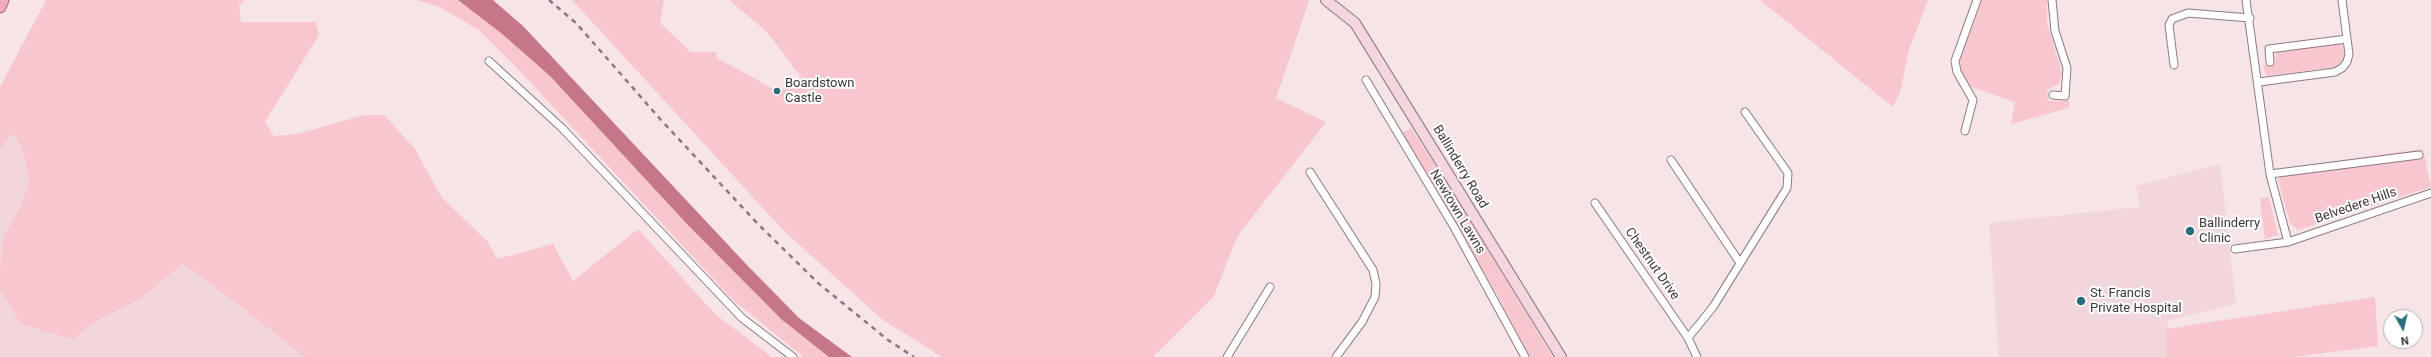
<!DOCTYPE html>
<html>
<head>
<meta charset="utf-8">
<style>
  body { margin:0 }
  #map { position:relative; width:2431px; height:357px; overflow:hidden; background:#f6e4e7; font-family:Roboto,sans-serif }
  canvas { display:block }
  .north { position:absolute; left:2383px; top:309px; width:40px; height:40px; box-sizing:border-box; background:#fff; border:1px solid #b2afaf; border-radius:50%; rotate:172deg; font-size:11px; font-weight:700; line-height:16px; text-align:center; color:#3e3738 }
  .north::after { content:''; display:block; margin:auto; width:14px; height:18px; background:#266c7b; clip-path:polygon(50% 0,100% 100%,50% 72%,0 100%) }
</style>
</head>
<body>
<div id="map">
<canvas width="2431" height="357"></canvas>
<div class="north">N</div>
</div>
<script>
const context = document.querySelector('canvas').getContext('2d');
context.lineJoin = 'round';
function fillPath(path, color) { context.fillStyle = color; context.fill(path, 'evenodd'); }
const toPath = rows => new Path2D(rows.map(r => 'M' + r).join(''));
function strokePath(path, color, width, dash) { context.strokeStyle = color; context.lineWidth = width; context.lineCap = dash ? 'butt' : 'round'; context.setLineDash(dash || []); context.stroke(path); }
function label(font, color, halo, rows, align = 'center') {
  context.font = font + ' Roboto,sans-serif'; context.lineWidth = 4; context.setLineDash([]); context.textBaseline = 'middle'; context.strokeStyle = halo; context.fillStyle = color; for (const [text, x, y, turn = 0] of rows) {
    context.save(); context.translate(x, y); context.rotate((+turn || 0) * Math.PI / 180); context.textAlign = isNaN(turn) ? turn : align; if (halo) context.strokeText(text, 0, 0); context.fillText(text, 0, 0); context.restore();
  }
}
fillPath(toPath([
  [14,133,24,154,29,182,20,207,3,238,0,268,0,149],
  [2220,164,2236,304,2169,320,2166,329,2167,357,1999,357,1989,223,2140,207,2136,186],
  [182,264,215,287,305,357,0,357,0,290,20,324,73,340,94,322,142,298]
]), '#f1d7dc');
fillPath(toPath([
  [46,0,244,0,239,5,241,22,315,22,319,35,265,122,274,136,297,134,364,115,384,115,415,149,442,198,487,241,497,259,553,244,573,281,638,229,716,315,772,357,305,357,215,287,182,264,142,298,94,322,73,340,20,324,0,290,0,268,3,238,20,207,29,182,24,154,14,133,0,149,0,87],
  [417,0,458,0,501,33,550,76,686,223,781,319,829,357,804,357,734,301,517,68,480,31,440,7],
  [572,0,664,0,660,23,691,52,716,52,717,58,779,92,801,77,767,32,729,0,1307,0,1309,1,1276,98,1326,122,1237,237,1214,296,1153,357,942,357,883,320,783,230],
  [1760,0,1928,0,1909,50,1900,92,1893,107],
  [1981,0,2047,0,2047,22,2062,74,2059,84,2047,90,2048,101,2069,101,2069,108,2011,124,2015,102,1971,87,1961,72,1958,63],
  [2339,44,2344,47,2345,54,2344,59,2335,67,2266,76,2263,65,2275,64,2276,54,2280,51],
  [1411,128,1463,209,1553,357,1529,357,1496,292,1401,134],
  [2423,149,2431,187,2298,230,2290,223,2278,180,2285,168],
  [2269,197,2278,235,2265,239,2260,199],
  [2375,297,2378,346,2292,357,2167,357,2166,329]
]), '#f8c6cf');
fillPath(toPath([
  [458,0,493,0,523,26,746,264,799,318,852,357,829,357,781,319,686,223,550,76,501,33]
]), '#c57688');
const street = toPath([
  [2052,0,2055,31,2067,68,2065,96,2053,95],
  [2246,0,2270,174,2288,242,2431,193],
  [489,61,562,128,742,318,793,357],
  [2270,62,2269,49,2347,39],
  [2174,65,2169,25,2172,19,2188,13,2250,18],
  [1366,80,1454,227,1525,357],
  [2259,82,2335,72,2342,68,2347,62,2349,54,2342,0],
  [1965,131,1973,100,1957,72,1955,61,1977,0],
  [1671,160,1740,263],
  [1310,172,1373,270,1376,284,1375,297,1362,322,1336,357],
  [2270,174,2419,155],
  [1595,203,1688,338],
  [2235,249,2288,242],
  [1227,357,1270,287],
  [1697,357,1688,338,1713,307,1787,188,1788,173,1745,112]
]);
const secondary = toPath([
  [1326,0,1355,23,1561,357]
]);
const primary = toPath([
  [0,7,3,0]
]);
strokePath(street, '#8b7b7e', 9);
strokePath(secondary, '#8b7b7e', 12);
strokePath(primary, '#a95f71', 13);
strokePath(street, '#fff', 7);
strokePath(secondary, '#f6d6de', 10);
strokePath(primary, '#eeacbc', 11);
strokePath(toPath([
  [549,0,576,23,661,120,757,223,818,283,888,340,914,357]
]), '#867a7c', 2.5, [5, 5]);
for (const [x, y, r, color] of [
  [777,91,4,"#266c7b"],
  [2190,231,5,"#266c7b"],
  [2081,301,5,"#266c7b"]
]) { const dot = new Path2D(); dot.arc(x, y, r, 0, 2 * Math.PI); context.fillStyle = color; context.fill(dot); strokePath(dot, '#fff', 1.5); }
label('13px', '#3e3738', '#fff', [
  ["Boardstown",785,84],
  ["Castle",785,99],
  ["Ballinderry",2199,224],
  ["Clinic",2199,239],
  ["St. Francis",2090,294],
  ["Private Hospital",2090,309]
], 'left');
label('13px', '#3e3738', '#fff', [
  ["Ballinderry Road",1460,167,59],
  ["Belvedere Hills",2356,206,-19],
  ["Newtown Lawns",1457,212,59],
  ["Chestnut Drive",1652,264,55]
]);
</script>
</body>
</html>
